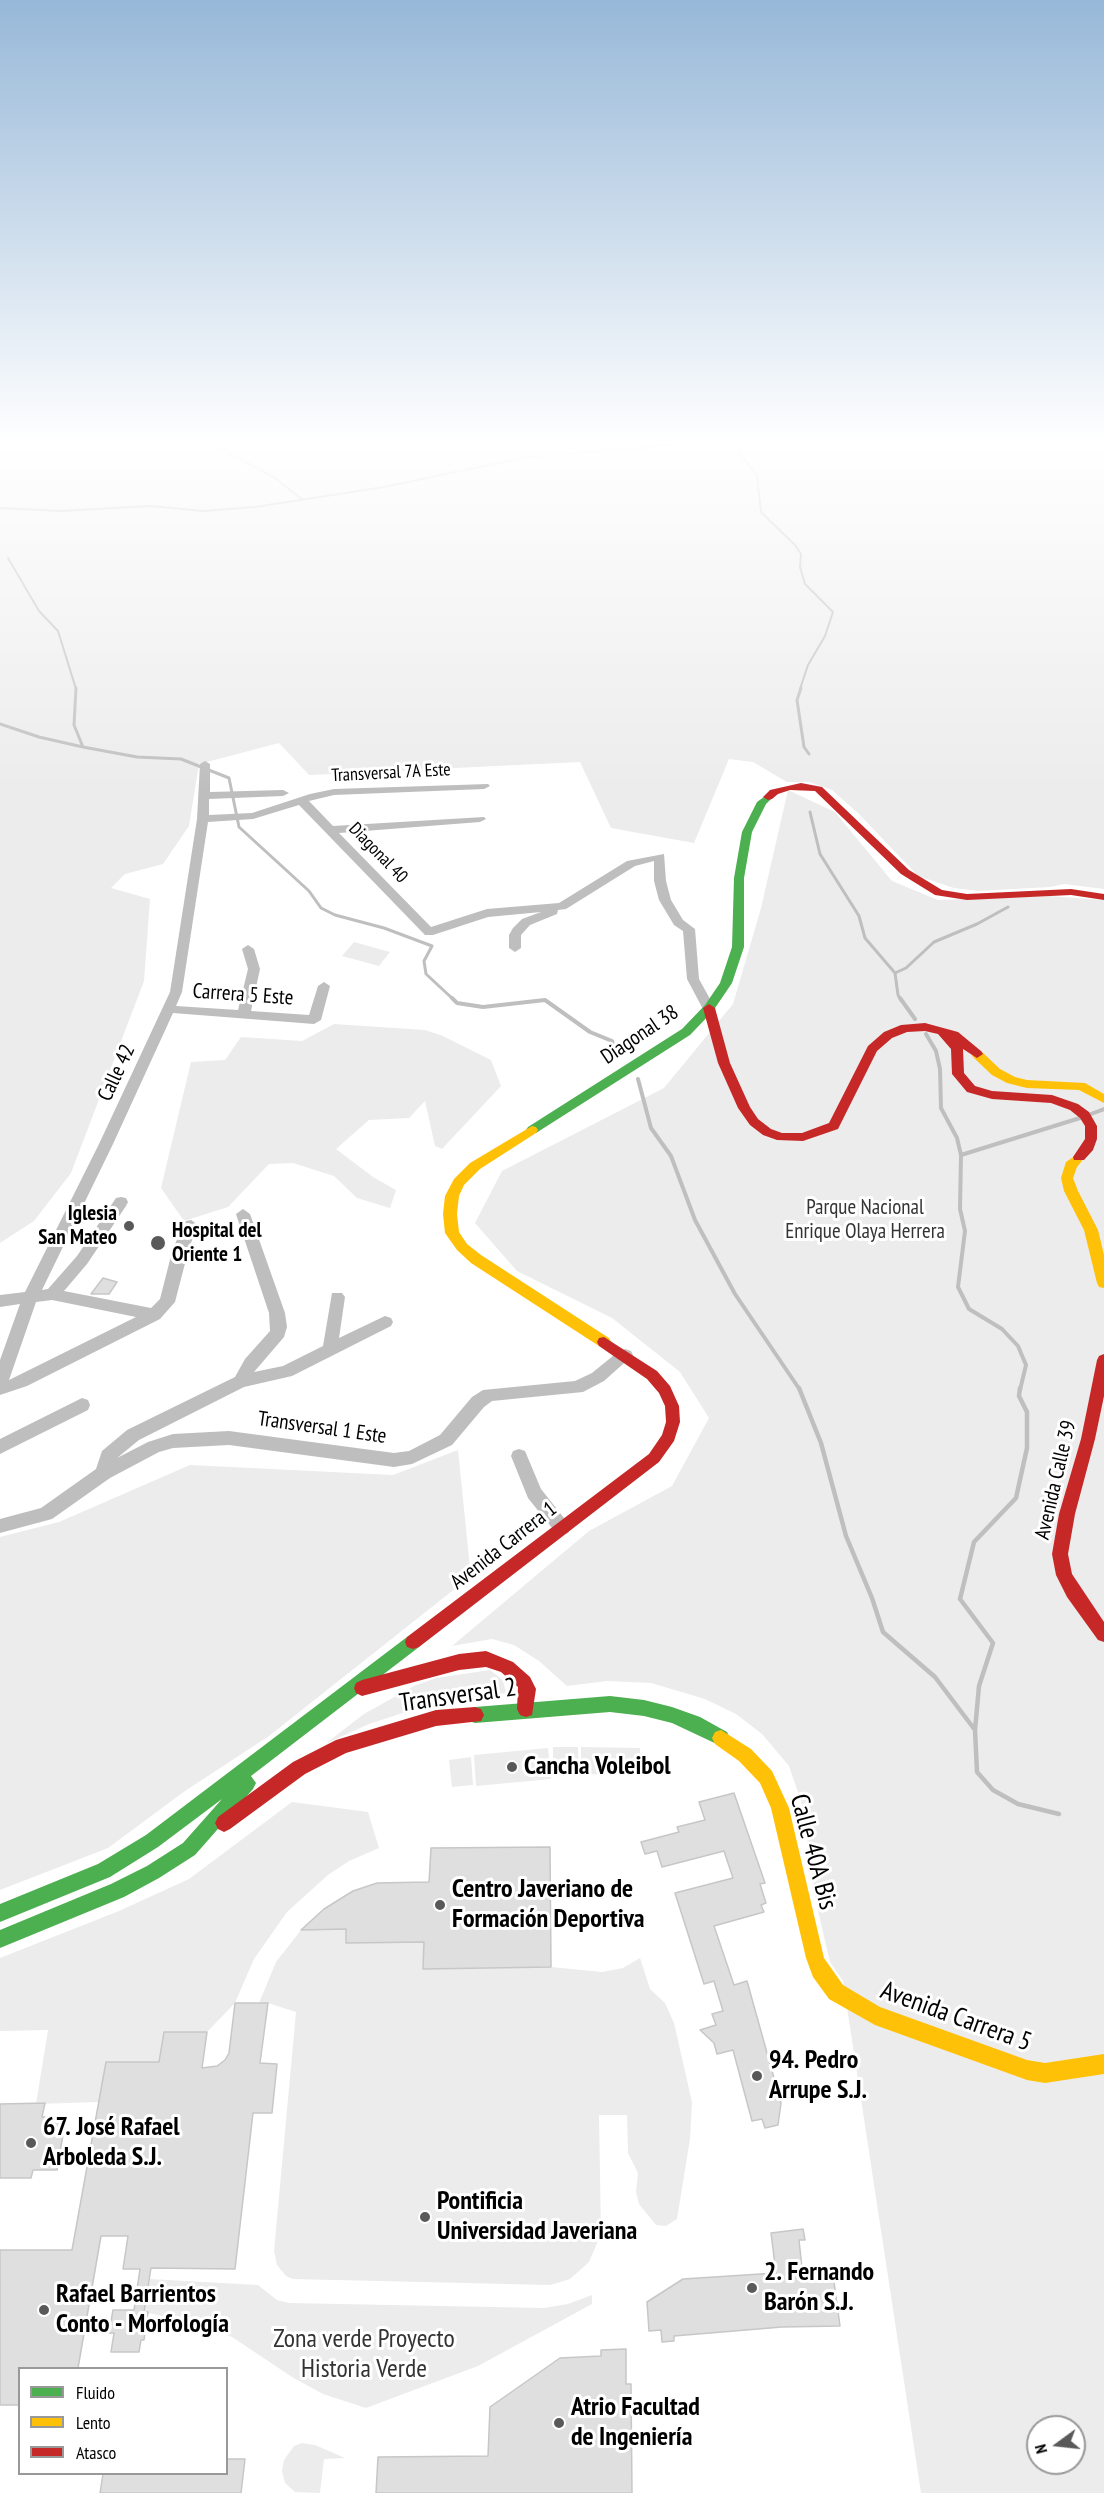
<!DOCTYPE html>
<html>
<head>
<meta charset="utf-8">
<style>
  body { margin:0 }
  #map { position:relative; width:1104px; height:2493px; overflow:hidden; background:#fff; font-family:"PT Sans Narrow",sans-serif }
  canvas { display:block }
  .legend { position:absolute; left:18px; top:2367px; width:210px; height:108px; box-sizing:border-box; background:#fff; border:2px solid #999; margin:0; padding:8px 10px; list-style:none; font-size:18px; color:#000 }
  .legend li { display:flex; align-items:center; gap:12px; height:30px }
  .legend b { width:30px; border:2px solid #999 }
  .north { position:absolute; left:1026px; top:2415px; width:60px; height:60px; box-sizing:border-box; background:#fff; border:2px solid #999; border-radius:50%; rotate:255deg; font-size:16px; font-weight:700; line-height:24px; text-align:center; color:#000 }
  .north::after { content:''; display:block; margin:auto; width:21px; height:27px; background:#595959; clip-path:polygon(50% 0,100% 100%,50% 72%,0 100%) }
</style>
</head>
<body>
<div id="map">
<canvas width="1104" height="2493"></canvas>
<ul class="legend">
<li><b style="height:8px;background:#4caf50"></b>Fluido</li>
<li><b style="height:8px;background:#ffc107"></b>Lento</li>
<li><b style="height:8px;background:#c62828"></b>Atasco</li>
</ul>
<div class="north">N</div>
</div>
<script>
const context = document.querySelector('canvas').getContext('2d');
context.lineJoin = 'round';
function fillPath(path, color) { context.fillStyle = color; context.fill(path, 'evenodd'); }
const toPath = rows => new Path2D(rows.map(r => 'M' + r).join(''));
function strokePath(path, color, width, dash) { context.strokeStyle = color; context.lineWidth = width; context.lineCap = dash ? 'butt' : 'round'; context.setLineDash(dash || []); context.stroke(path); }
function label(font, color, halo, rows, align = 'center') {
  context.font = font + ' "PT Sans Narrow",sans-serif'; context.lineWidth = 6; context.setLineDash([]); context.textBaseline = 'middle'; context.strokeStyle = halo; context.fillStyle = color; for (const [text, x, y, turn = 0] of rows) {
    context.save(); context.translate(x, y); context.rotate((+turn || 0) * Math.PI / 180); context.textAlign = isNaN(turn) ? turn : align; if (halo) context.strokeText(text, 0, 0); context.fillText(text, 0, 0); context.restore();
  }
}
fillPath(toPath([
  [0,441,1104,441,1104,889,1064,884,1050,887,978,891,954,888,918,876,859,814,832,790,809,782,787,782,753,762,729,759,694,843,611,828,580,762,309,775,279,743,199,764,189,826,163,864,125,874,111,888,150,899,144,981,71,1173,34,1221,0,1243],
  [788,790,835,812,892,881,938,900,1049,896,1104,900,1104,2493,921,2493,843,1981,830,1962,815,1898,803,1807,789,1766,762,1734,736,1714,705,1699,651,1683,607,1681,567,1686,539,1661,514,1645,492,1639,452,1646,589,1531,672,1486,709,1418,680,1372,612,1318,517,1271,475,1223,502,1171,664,1088,733,1004,761,908],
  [1038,2427,1074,2427,1074,2463,1038,2463],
  [354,942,390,952,379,966,342,956],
  [334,1024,425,1030,443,1036,491,1060,501,1086,442,1149,435,1146,425,1101,409,1118,369,1120,336,1149,373,1177,396,1190,390,1208,357,1198,334,1176,293,1163,269,1164,228,1207,184,1221,161,1188,191,1062,225,1060,241,1037,302,1041],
  [458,1450,470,1568,466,1580,269,1736,185,1791,108,1848,0,1890,0,1537,59,1522,190,1465,393,1475],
  [490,1670,503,1680,506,1693,421,1707,369,1724,325,1744,364,1714,414,1686,436,1678],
  [553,1747,578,1747,579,1774,553,1775],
  [581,1747,640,1748,641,1775,581,1774],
  [548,1748,551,1779,476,1786,474,1755],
  [471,1757,473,1785,452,1787,449,1760],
  [292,1802,368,1812,379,1848,349,1861,328,1875,287,1912,254,1959,235,2003,207,2032,164,2032,159,2062,107,2062,99,2102,36,2104,48,2030,0,2031,0,1958,119,1911,189,1879],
  [346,1929,346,1943,424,1942,424,1969,551,1967,602,1972,623,1968,640,1958,650,1989,665,2003,674,2023,692,2102,690,2139,677,2219,666,2226,656,2225,639,2204,636,2192,638,2173,628,2153,627,2115,599,2115,601,2234,589,2262,570,2279,550,2285,293,2279,286,2276,277,2265,274,2251,296,2012,268,2003,259,2003,276,1962,301,1930],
  [150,2279,258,2285,277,2300,289,2303,544,2308,568,2304,592,2295,592,2304,478,2366,366,2408,323,2394,292,2377,232,2337,197,2324,144,2312],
  [302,2443,315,2445,345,2458,324,2459,320,2493,295,2492,285,2483,282,2471,284,2460,294,2446]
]), '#ececec');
strokePath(toPath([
  [738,441,739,452,757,476,761,512,795,545,801,554,800,567,805,584,833,612,825,636,808,665,800,689],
  [218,447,275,478,303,500],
  [0,508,61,511,151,506,203,511,255,507,384,487,527,457,716,441],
  [8,558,39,611,58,631,76,689]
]), '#bfbfbf', 2);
strokePath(toPath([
  [76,688,74,725,83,747,137,757,181,759,229,778,239,827,309,891,321,908,335,915,384,928,432,946,424,961,426,974,454,1000],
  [801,688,797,700,804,747,809,754],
  [0,724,39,737,83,747],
  [810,812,820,854,859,916,865,938,895,973,898,995,901,1000],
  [895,973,906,968,934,942,977,924,1008,907]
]), '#bfbfbf', 3);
strokePath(toPath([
  [452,998,457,1003,483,1007,545,1000,590,1032,612,1041,617,1058],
  [900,998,915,1019],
  [926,1034,936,1051,940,1069,941,1108,957,1138,961,1155,960,1209,965,1231,958,1287,969,1309,1002,1329,1018,1346,1026,1365,1020,1390],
  [638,1079,651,1128,671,1156,695,1220,735,1294,800,1390],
  [1091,1114,1104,1109],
  [961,1155,1080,1118]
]), '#bfbfbf', 4);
strokePath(toPath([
  [799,1388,821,1443,846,1536,872,1598,883,1632,935,1677,975,1730],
  [1020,1388,1019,1396,1027,1412,1027,1448,1016,1498,974,1542,960,1599,993,1643,979,1686,975,1730,977,1772,993,1790,1018,1804,1059,1814]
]), '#bfbfbf', 4.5);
const building = toPath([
  [103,1278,117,1282,109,1294,91,1294,103,1278],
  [734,1793,765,1883,760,1884,766,1903,761,1905,764,1912,714,1926,734,1985,747,1981,781,2103,778,2125,765,2128,762,2119,752,2121,733,2050,717,2054,714,2043,700,2030,716,2025,712,2014,723,2011,714,1981,704,1984,675,1893,733,1878,724,1851,662,1867,657,1851,645,1854,641,1842,679,1832,677,1827,705,1820,699,1802,734,1793],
  [550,1847,551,1967,423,1969,424,1942,346,1943,346,1929,301,1930,324,1909,353,1891,377,1883,429,1882,431,1848,550,1847],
  [235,2003,268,2003,260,2063,277,2064,272,2113,253,2113,235,2269,151,2268,144,2312,148,2312,144,2340,141,2340,139,2352,111,2352,114,2333,109,2333,113,2310,134,2310,140,2269,123,2269,128,2236,101,2236,78,2368,20,2368,20,2405,0,2405,0,2250,72,2250,106,2062,159,2062,164,2032,207,2032,202,2068,217,2066,225,2060,229,2053,235,2003],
  [45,2103,42,2117,66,2117,57,2170,33,2170,31,2178,0,2178,0,2104,45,2103],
  [803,2229,805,2240,799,2240,802,2268,832,2267,840,2326,782,2327,674,2336,674,2341,662,2342,661,2330,649,2331,647,2302,683,2279,776,2273,771,2233,803,2229],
  [626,2349,626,2384,631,2384,632,2493,376,2493,378,2457,488,2456,490,2407,560,2358,601,2356,601,2350,626,2349],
  [226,2459,245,2459,241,2493,100,2493,103,2474,226,2474,226,2459]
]);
fillPath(building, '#dfdfdf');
strokePath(building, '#c7c7c7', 1.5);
fillPath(toPath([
  [205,761,210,764,210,792,283,790,289,793,283,796,209,799,209,815,252,813,310,794,334,789,488,784,490,786,484,789,334,795,309,801,333,826,484,817,486,819,480,822,339,833,431,927,487,909,559,903,627,861,664,854,666,881,671,900,683,920,695,929,699,979,715,1008,714,1011,704,1011,687,979,683,931,674,925,659,900,654,881,654,861,635,866,566,909,558,910,557,914,530,925,521,935,521,948,515,952,509,948,509,935,513,928,522,919,541,912,488,917,433,935,425,935,299,805,253,819,208,822,182,992,176,1006,238,1010,248,969,242,949,248,945,254,949,260,969,251,1011,309,1015,318,986,324,982,330,986,321,1020,314,1024,173,1013,113,1144,42,1290,48,1289,77,1256,116,1198,121,1197,126,1198,128,1202,126,1206,87,1264,64,1291,151,1308,160,1299,173,1248,186,1221,191,1220,198,1225,189,1248,175,1302,160,1319,27,1386,0,1395,0,1360,20,1304,0,1307,0,1295,25,1292,99,1144,170,992,197,819,200,764,205,761],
  [52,1300,136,1317,9,1380,36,1302,52,1300],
  [243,1209,250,1214,285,1313,287,1327,284,1337,254,1372,283,1366,323,1346,332,1293,342,1293,345,1297,339,1338,385,1316,391,1318,393,1322,391,1326,292,1376,244,1387,139,1440,117,1458,148,1442,173,1434,229,1431,394,1453,409,1451,440,1435,472,1397,483,1390,575,1381,592,1373,619,1351,625,1349,631,1351,633,1355,604,1381,583,1392,492,1401,484,1407,452,1445,412,1464,394,1467,229,1445,173,1448,159,1452,110,1478,52,1519,0,1533,0,1519,41,1508,96,1469,102,1451,127,1430,235,1377,245,1359,270,1331,269,1313,236,1214,243,1209],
  [82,1398,88,1400,90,1405,88,1410,0,1454,0,1439,82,1398],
  [519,1449,525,1451,541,1489,568,1523,571,1528,568,1533,562,1535,556,1533,528,1498,511,1456,513,1451,519,1449]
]), '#bebebe');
fillPath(toPath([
  [768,794,773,797,766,804,752,832,744,878,744,947,732,983,713,1011,690,1035,536,1133,528,1133,526,1130,528,1127,682,1029,705,1005,720,983,732,947,734,878,742,832,757,802,768,794],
  [413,1635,419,1637,421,1642,419,1647,251,1776,256,1783,253,1789,195,1855,159,1878,124,1897,0,1948,0,1930,111,1884,147,1866,183,1843,222,1799,158,1847,110,1877,0,1922,0,1904,98,1864,146,1835,407,1637,413,1635],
  [610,1696,644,1700,672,1707,700,1717,727,1732,730,1738,727,1744,721,1746,672,1723,644,1716,610,1712,475,1723,469,1721,466,1715,469,1709,475,1707,610,1696]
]), '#4caf50');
fillPath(toPath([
  [977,1050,981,1051,1000,1069,1015,1077,1027,1080,1085,1083,1104,1094,1104,1103,1079,1090,1027,1088,1007,1083,992,1075,973,1057,971,1054,977,1050],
  [532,1126,536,1127,538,1130,536,1133,480,1169,464,1185,459,1196,457,1214,459,1232,467,1244,481,1255,609,1338,611,1342,609,1346,599,1346,471,1263,457,1250,445,1233,443,1214,445,1196,454,1179,470,1163,532,1126],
  [1079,1153,1085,1157,1077,1167,1073,1178,1078,1191,1098,1230,1104,1255,1104,1288,1099,1287,1097,1283,1084,1230,1064,1191,1061,1178,1066,1162,1079,1153],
  [721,1730,751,1749,772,1771,789,1808,824,1958,843,1985,880,2007,1027,2060,1045,2063,1104,2054,1104,2074,1045,2083,1027,2080,875,2025,829,1999,813,1977,806,1958,771,1808,760,1783,739,1761,715,1744,712,1738,715,1732,721,1730]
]), '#ffc107');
fillPath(toPath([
  [801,783,822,787,909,870,942,890,967,894,1071,889,1104,894,1104,900,1071,895,967,900,935,895,901,874,815,791,790,790,778,794,772,799,768,800,763,797,770,790,801,783],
  [709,1004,715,1008,730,1063,750,1107,758,1119,771,1129,782,1133,802,1133,829,1123,868,1046,884,1032,901,1025,925,1023,958,1032,981,1051,983,1054,977,1058,963,1049,964,1073,975,1086,992,1091,1052,1095,1078,1104,1089,1112,1097,1126,1097,1139,1093,1150,1084,1160,1074,1160,1073,1157,1085,1139,1085,1126,1080,1118,1070,1110,1051,1103,992,1099,967,1092,952,1074,951,1049,938,1034,925,1031,907,1032,892,1038,877,1051,838,1129,803,1141,777,1140,763,1135,750,1125,738,1108,718,1063,703,1008,709,1004],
  [604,1337,657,1371,670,1386,679,1406,680,1422,674,1441,659,1462,419,1647,413,1649,407,1647,405,1642,407,1637,649,1454,662,1435,666,1422,665,1406,659,1393,647,1379,599,1346,597,1342,599,1338,604,1337],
  [1104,1354,1104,1396,1095,1439,1075,1514,1068,1554,1072,1574,1104,1622,1104,1642,1098,1640,1067,1597,1056,1575,1052,1554,1059,1514,1081,1439,1097,1360,1099,1356,1104,1354],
  [486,1651,513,1662,530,1677,536,1689,532,1715,526,1717,520,1715,517,1709,518,1687,501,1672,486,1667,459,1670,362,1696,356,1693,354,1688,356,1683,362,1680,459,1654,486,1651],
  [475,1707,481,1709,484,1715,481,1721,436,1726,346,1753,305,1774,230,1829,224,1832,218,1829,215,1823,218,1817,293,1762,336,1740,436,1710,475,1707]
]), '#c62828');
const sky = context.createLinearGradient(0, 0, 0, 790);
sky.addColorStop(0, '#97b8d8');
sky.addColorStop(0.56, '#fff');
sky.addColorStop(1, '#ffffff00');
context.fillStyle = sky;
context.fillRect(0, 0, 1104, 790);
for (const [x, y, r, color] of [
  [129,1226,6,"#595959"],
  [158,1243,8,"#595959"],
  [512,1767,6,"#595959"],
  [440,1905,6,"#595959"],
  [757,2076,6,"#595959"],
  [31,2143,6,"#595959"],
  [425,2217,6,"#595959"],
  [752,2288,6,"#595959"],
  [44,2310,6,"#595959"],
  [559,2423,6,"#595959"]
]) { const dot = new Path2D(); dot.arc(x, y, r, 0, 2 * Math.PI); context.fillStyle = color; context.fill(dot); strokePath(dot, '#fff', 2); }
label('18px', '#000', '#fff', [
  ["Transversal 7A Este",391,773,-3],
  ["Diagonal 40",378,853,46]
]);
label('21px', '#000', '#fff', [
  ["Carrera 5 Este",243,995,4],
  ["Diagonal 38",640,1035,-34],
  ["Calle 42",117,1073,-65],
  ["Transversal 1 Este",322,1428,8],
  ["Avenida Calle 39",1056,1480,-77],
  ["Avenida Carrera 1",504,1546,-38]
]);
label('21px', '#333', '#fff', [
  ["Parque Nacional",865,1208],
  ["Enrique Olaya Herrera",865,1232]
]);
label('bold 21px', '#000', '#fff', [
  ["Iglesia",117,1214],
  ["San Mateo",117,1238],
  ["Hospital del",172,1231,"left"],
  ["Oriente 1",172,1255,"left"]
], 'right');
label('26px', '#000', '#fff', [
  ["Transversal 2",458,1696,-8],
  ["Calle 40A Bis",813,1852,75],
  ["Avenida Carrera 5",956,2017,20]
]);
label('bold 26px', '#000', '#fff', [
  ["Cancha Voleibol",524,1767],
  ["Centro Javeriano de",452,1890],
  ["Formación Deportiva",452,1920],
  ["94. Pedro",769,2061],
  ["Arrupe S.J.",769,2091],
  ["67. José Rafael",43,2128],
  ["Arboleda S.J.",43,2158],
  ["Pontificia",437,2202],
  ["Universidad Javeriana",437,2232],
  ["2. Fernando",764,2273],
  ["Barón S.J.",764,2303],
  ["Rafael Barrientos",56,2295],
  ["Conto - Morfología",56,2325],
  ["Atrio Facultad",571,2408],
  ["de Ingeniería",571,2438]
], 'left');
label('26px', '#333', '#fff', [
  ["Zona verde Proyecto",364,2340],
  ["Historia Verde",364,2370]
]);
</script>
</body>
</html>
